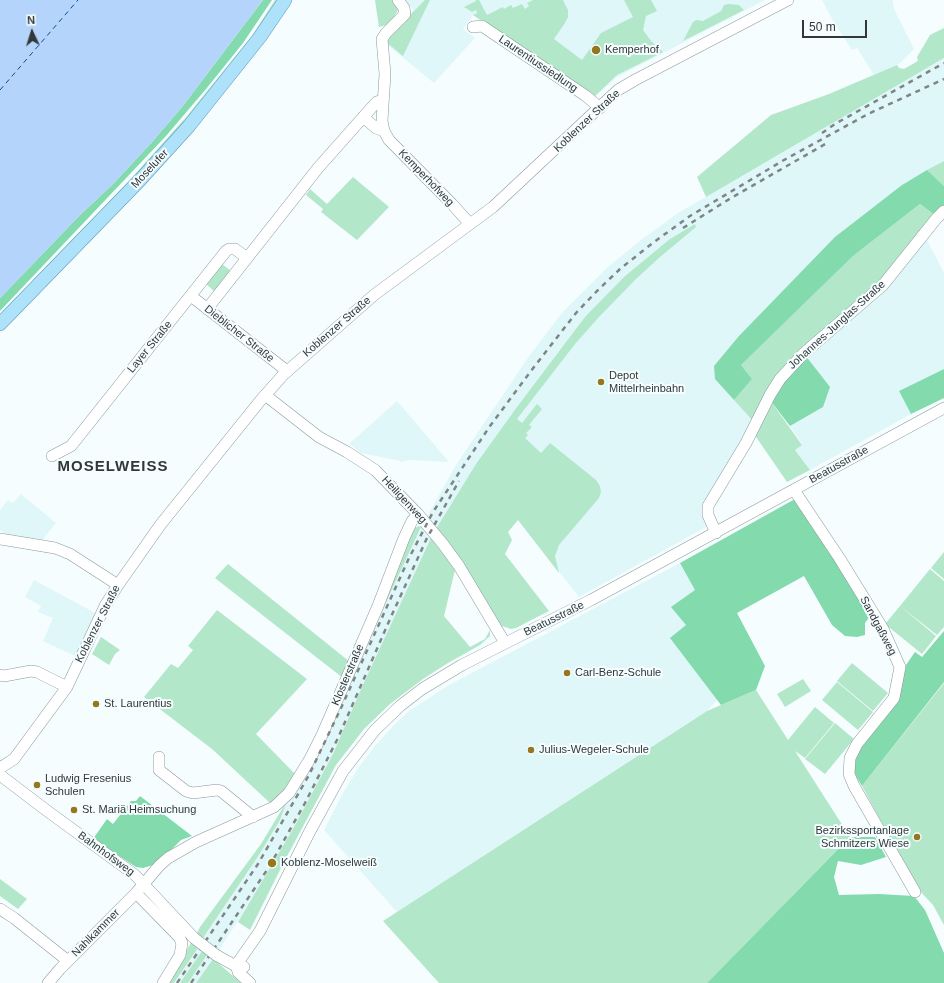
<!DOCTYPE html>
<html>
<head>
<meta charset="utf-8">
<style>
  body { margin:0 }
  #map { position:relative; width:944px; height:983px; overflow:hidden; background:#f5fdff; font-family:Arial,sans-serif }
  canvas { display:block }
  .north { position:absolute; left:12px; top:12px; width:40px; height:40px; -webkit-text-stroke:3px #f5fdff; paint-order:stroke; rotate:356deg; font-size:11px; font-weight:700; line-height:16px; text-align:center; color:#323738 }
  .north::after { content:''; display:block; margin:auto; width:14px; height:18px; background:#323738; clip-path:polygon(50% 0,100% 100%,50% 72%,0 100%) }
  .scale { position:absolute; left:802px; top:20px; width:65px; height:18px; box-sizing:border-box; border:2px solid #323738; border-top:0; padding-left:5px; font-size:12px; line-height:14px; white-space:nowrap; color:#323738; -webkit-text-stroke:3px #f5fdff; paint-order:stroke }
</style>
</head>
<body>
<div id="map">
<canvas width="944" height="983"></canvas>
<div class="north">N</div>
<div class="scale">50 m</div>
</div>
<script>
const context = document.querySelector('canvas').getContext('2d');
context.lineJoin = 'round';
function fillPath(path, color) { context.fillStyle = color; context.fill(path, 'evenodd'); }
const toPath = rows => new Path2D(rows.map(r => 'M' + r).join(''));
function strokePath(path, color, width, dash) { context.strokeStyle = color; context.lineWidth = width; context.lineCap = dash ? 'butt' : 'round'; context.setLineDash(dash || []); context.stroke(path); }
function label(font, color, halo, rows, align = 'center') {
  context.font = font + ' Arial,sans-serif'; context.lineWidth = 4; context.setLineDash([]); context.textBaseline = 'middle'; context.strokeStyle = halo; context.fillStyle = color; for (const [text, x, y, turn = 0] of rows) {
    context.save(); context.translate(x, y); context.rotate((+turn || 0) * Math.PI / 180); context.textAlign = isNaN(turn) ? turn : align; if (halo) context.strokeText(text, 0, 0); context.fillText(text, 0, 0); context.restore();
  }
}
fillPath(toPath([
  [403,0,765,0,617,77,593,98,473,15,463,29,475,38,434,83,385,43,414,10],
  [822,0,893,0,894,9,914,49,899,64,874,75,857,48,852,50,833,21],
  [944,58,944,161,902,185,754,422,704,514,704,522,706,527,579,597,518,520,436,529,362,687,333,754,293,829,254,896,219,950,203,938,259,855,280,820,287,801,349,682,421,527,456,465,527,359,561,314,609,266,641,240,678,213],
  [925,236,944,273,944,369,899,391,911,414,810,470,795,450,802,444,790,426,823,407,805,355],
  [397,401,433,443,449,462,409,460,401,462,400,461,361,453,350,444,351,442],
  [21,494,56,523,44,538,44,540,8,535,0,530,0,510,8,500,13,503],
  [680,563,743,672,707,711,397,912,324,830,342,795,358,768,375,746,393,726,409,711,449,685],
  [34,580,97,614,77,657,43,641,53,618,38,612,41,606,25,597],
  [198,948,202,951,180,983,175,983],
  [207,955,213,959,196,983,188,983]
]), '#e0f7fa');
fillPath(toPath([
  [275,0,279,0,190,120,0,319,0,314,128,182,187,116,251,37],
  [375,0,392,0,394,2,398,10,390,24,379,27],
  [425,0,430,0,403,56,386,42,386,39],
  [476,0,479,0,487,15,503,7,504,9,511,5,513,8,522,4,525,9,529,6,527,3,533,0,563,0,568,10,568,17,565,23,554,39,582,60,601,33,633,17,624,0,651,0,657,11,646,16,643,30,651,41,663,52,617,75,593,98,473,15,477,13,476,10,472,12,464,7,476,1],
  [728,4,739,5,744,10,683,41,693,22,696,20,703,21,721,11,724,5],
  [944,28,944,58,706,197,697,177,771,115,829,94,897,65,899,68,904,69,918,61,917,57,930,35],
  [944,161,944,186,927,170],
  [353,177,389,207,357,240,321,212,323,209,306,195,310,189,327,204],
  [920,204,936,216,886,278,799,354,754,422,734,400,752,379,741,365,853,256],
  [695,224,696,227,660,257,636,279,599,317,575,344,517,419,522,423,537,404,542,409,529,425,532,427,526,433,528,435,525,438,541,453,550,443,596,480,600,486,601,492,599,498,559,545,555,556,559,573,518,520,508,532,512,540,505,554,549,611,516,628,511,629,502,626,497,622,436,529,476,464,517,407,585,317,624,277,670,239],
  [222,264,231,271,215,292,206,284],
  [770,400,802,445,795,450,810,470,787,482,754,434],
  [419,526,421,527,349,682,397,564,415,528],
  [431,538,455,570,444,616,470,647,485,639,490,630,490,636,480,645,448,663,423,679,390,704,364,729,336,765,285,860,250,930,238,922,293,829,333,754,362,687],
  [944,552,944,579,931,568],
  [228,564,350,662,343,678,215,578],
  [930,569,944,581,944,627,937,635,900,606],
  [900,606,936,636,922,654,885,624],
  [217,610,307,679,256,734,297,776,288,788,272,803,269,802,212,749,144,697,171,664,178,668,193,650,188,646],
  [101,637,120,650,115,654,109,665,92,654],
  [852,663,888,693,873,711,837,681],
  [803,679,811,691,785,707,777,694],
  [837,682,873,712,858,730,822,700],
  [944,683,944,925,933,905,917,888,862,786],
  [756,690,788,740,815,707,834,723,805,758,795,751,850,837,707,983,439,983,383,921,707,711],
  [835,723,854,739,825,774,805,759],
  [287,801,280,820,259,855,203,938,197,933,200,927,261,844],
  [0,879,27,899,18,909,0,896],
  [191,943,198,948,174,983,166,983],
  [202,951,207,955,188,983,180,983],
  [213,959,217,962,241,983,196,983]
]), '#b3e7ca');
fillPath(toPath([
  [263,0,272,0,243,43,206,89,166,136,0,311,0,298,79,216,114,183,152,142,182,107],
  [927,170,944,186,944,208,936,216,920,204,853,256,741,365,752,379,734,400,715,379,714,366,739,336,835,237,902,185],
  [805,355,830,387,823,407,790,426,770,400],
  [944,369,944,398,911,414,899,391],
  [795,499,871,615,865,623,865,635,857,637,845,636,832,625,804,576,737,613,765,666,756,690,721,705,670,638,686,625,671,607,695,590,680,563],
  [944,631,944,682,862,786,854,773,854,759,860,745,899,699,906,665,915,652,922,657],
  [140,796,192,836,181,840,163,858,153,865,143,868,136,867,93,839,107,819,113,824,131,801,136,801],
  [850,837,875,837,886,857,861,865,838,861,834,877,839,895,879,894,914,896,925,910,944,953,944,983,707,983]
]), '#83daad');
fillPath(toPath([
  [0,0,263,0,182,107,152,142,114,183,79,216,0,298]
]), '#b5d4fb');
strokePath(toPath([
  [0,90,78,0]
]), '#045099', 1, [5, 4]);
const minor = toPath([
  [398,0,404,8,405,14,386,33,382,39,385,74,382,121,384,131,389,140,452,204,470,224],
  [473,27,482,26,586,96,600,108],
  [363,117,376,128,384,131],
  [191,296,287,371],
  [207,309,318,168,373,106,377,102,383,100],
  [265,395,319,437,347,452,375,470,418,514,443,544,459,566,505,643],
  [52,456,71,446,226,251,229,249,235,249,247,258],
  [794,490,840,559,883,629,900,667,894,698,857,744,850,758,849,774,854,786,915,892],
  [716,533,708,515,708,506,746,443,770,395,780,379,803,354,883,285,936,219,944,211],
  [0,539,55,548,70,554,118,585],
  [0,675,4,676,31,671,37,672,67,687],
  [159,757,159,770,186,791,193,793,217,790,221,791,253,817],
  [0,768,14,759,67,687,105,606,118,585,161,524,260,401,283,375,374,295,493,207,618,90,635,80,788,0],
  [0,775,46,810,135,875,194,938],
  [136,893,179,937,182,943,180,955,163,983],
  [0,909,14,918,68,961],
  [216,955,234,965,244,967],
  [48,983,60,969,136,893,159,866,168,858,196,842,274,807,289,793,310,759,322,735,378,606,404,538,412,521,418,514],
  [250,983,238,972,237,968,239,961,260,931,310,831,343,771,375,730,400,706,422,689,462,665,591,600,944,408]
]);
const major = toPath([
  [0,324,140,180,189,126,260,37,285,0]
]);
strokePath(minor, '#8b989a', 12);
strokePath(major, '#6098b4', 14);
strokePath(minor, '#fff', 11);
strokePath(major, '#aee1fa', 13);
strokePath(toPath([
  [822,133,835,124,944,63],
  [683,228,731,198,827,143],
  [177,983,258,864,309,775,341,708,409,558,433,512,490,426,534,367,576,313,597,291,620,269,654,242,690,216,784,160,868,114,944,79],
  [191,983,269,867,305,803,338,738,390,619,427,538,459,481]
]), '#7f8586', 2.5, [5, 5]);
const minorBridge = toPath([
  [194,938,216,955]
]);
strokePath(minorBridge, '#8b989a', 12, []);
strokePath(minorBridge, '#fff', 11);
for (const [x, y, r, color] of [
  [596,50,5,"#95771f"],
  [601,382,4,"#95771f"],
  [567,673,4,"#95771f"],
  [96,704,4,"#95771f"],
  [531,750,4,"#95771f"],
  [37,785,4,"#95771f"],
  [74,810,4,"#95771f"],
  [917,837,4,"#95771f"],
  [272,863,5,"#95771f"]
]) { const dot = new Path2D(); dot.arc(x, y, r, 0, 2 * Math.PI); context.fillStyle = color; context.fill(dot); strokePath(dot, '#f5fdff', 1.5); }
label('11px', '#323738', '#f5fdff', [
  ["Kemperhof",605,50],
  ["Depot",609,376],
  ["Mittelrheinbahn",609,389],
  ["Carl-Benz-Schule",575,673],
  ["St. Laurentius",104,704],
  ["Julius-Wegeler-Schule",539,750],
  ["Ludwig Fresenius",45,779],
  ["Schulen",45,792],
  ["St. Mariä Heimsuchung",82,810],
  ["Bezirkssportanlage",909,831,"right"],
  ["Schmitzers Wiese",909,844,"right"],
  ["Koblenz-Moselweiß",281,863]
], 'left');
label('11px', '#323738', '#f5fdff', [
  ["Laurentiussiedlung",538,64,34],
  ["Koblenzer Straße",587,121,-43],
  ["Moselufer",150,169,-47],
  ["Kemperhofweg",426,178,46],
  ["Johannes-Junglas-Straße",837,325,-42],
  ["Koblenzer Straße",337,327,-41],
  ["Dieblicher Straße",239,334,38],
  ["Layer Straße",150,347,-51],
  ["Beatusstraße",839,465,-29],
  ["Heiligenweg",404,500,47],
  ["Beatusstraße",554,619,-26],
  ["Koblenzer Straße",98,624,-63],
  ["Sandgaßweg",878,626,62],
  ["Klosterstraße",348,675,-67],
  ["Bahnhofsweg",106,854,36],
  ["Nahlkammer",96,933,-45]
]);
context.letterSpacing = '1px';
label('bold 15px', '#323738', '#f5fdff', [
  ["MOSELWEISS",113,467]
]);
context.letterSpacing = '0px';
</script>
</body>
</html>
